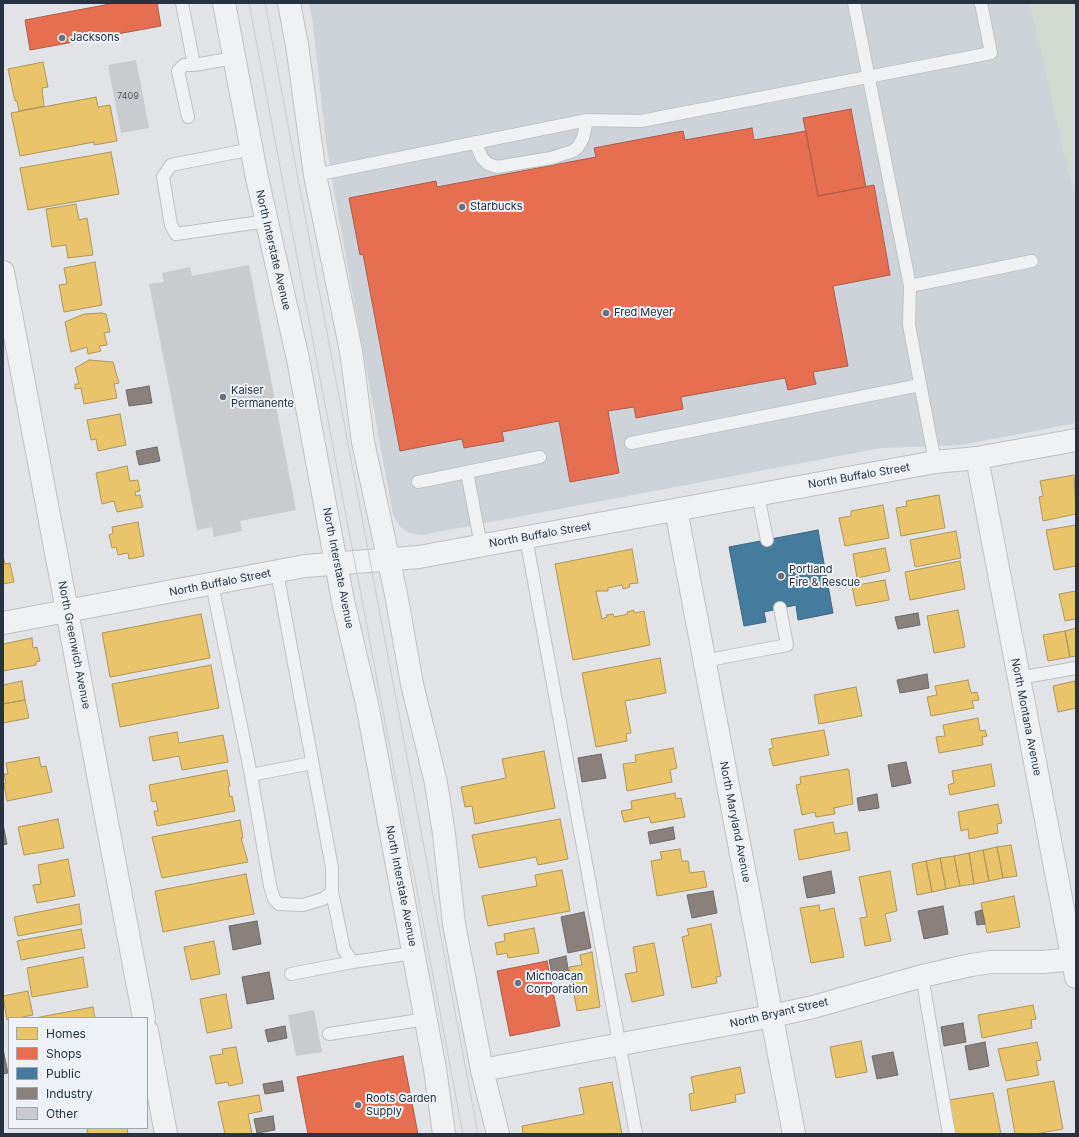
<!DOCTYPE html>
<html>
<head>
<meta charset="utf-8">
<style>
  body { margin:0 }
  #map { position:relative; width:1079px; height:1137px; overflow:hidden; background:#e1e3e6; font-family:Inter,sans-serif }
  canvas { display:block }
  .frame { position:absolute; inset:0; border:4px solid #273340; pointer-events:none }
  .legend { position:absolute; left:8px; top:1017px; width:140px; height:112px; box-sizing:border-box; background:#eef2f6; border:1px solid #9ea6ad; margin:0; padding:5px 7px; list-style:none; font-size:12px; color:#273340 }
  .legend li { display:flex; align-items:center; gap:8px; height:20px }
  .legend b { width:20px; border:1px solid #9ea6ad }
</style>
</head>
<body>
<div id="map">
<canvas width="1079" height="1137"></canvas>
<div class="frame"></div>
<ul class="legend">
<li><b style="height:11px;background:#e9c46a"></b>Homes</li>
<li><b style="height:11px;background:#e76f51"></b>Shops</li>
<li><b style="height:11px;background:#457b9d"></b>Public</li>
<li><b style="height:11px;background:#8a817c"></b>Industry</li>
<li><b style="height:11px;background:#c9cbce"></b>Other</li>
</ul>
</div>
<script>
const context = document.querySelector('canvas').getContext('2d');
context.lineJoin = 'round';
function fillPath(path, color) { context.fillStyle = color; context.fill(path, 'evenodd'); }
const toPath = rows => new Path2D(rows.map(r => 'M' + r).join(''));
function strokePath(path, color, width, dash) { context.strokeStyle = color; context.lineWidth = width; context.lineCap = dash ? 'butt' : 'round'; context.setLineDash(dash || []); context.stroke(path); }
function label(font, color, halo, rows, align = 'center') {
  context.font = font + ' Inter,sans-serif'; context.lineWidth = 4; context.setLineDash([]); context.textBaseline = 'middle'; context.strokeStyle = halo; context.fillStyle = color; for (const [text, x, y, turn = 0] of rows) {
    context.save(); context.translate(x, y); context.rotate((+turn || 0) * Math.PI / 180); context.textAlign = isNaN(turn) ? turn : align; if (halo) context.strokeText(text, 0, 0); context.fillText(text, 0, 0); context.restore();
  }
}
fillPath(toPath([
  [309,3,1030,3,1076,197,1076,423,962,445,881,448,422,535,410,533,400,527,393,515,335,197,326,142,313,24]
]), '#ced3d9');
fillPath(toPath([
  [1030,3,1076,3,1076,197,1068,171]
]), '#d2dad1');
const homes = toPath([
  [43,62,48,87,42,88,44,106,19,111,17,101,15,101,8,69,43,62],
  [96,97,98,107,110,105,117,141,94,145,94,142,20,156,11,113,96,97],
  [111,152,119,194,28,210,20,168,111,152],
  [76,204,79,220,87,218,93,255,68,258,66,245,52,247,46,209,76,204],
  [95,262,102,305,64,312,59,285,67,284,64,268,95,262],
  [101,313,106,314,110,332,104,333,107,345,99,346,101,351,88,354,87,347,71,352,65,322,84,314,101,313],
  [89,360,113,362,119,383,114,384,117,398,84,404,81,388,75,389,75,384,79,384,75,368,89,360],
  [120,414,126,445,98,451,96,439,91,440,87,420,120,414],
  [127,466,130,481,138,480,140,491,135,492,136,496,140,495,143,507,117,512,114,501,102,504,96,473,127,466],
  [1074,475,1076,514,1043,521,1039,497,1043,496,1040,481,1074,475],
  [939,495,945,528,901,536,896,508,907,506,906,501,939,495],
  [883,505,889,538,845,546,839,518,851,516,851,511,883,505],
  [138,522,144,556,129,559,128,553,118,555,116,547,112,548,109,535,113,533,112,527,138,522],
  [1076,525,1076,566,1054,570,1046,530,1076,525],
  [956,531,961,558,915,567,910,540,956,531],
  [885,548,890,571,857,578,853,554,885,548],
  [632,549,638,583,629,584,630,587,623,589,622,585,608,588,608,591,596,591,602,619,607,617,606,615,613,614,614,617,628,614,627,612,634,610,634,613,644,611,650,645,573,660,555,564,632,549],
  [3,556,5,564,10,563,14,582,3,584,3,556],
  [960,561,965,589,910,600,905,572,960,561],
  [885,580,889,600,856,606,852,586,885,580],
  [1076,591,1076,619,1065,621,1059,594,1076,591],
  [958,610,965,647,934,653,927,616,958,610],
  [201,614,210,658,110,677,102,633,201,614],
  [1076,628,1076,656,1070,657,1065,631,1076,628],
  [1065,631,1070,657,1048,661,1043,635,1065,631],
  [32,638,33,648,37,647,40,661,36,662,36,665,3,671,3,644,32,638],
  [660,658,666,693,625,701,631,733,626,734,627,741,596,747,582,673,660,658],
  [211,665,219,708,120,727,112,684,211,665],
  [968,680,971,693,977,692,979,700,972,701,974,708,931,716,927,697,937,695,935,686,968,680],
  [22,681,25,700,3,704,3,685,22,681],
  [1075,681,1076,708,1058,712,1053,686,1075,681],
  [856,687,862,716,819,724,814,695,856,687],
  [25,700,29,718,3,723,3,704,25,700],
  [978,718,980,731,985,730,987,736,982,737,983,745,939,753,936,737,945,736,943,725,978,718],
  [824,730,829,755,773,766,769,749,773,748,771,739,824,730],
  [177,732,179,743,223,735,228,762,182,770,179,756,153,761,149,737,177,732],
  [673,748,677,768,670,770,672,782,627,791,623,764,636,762,635,755,673,748],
  [544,751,555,808,475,824,472,806,465,807,461,787,506,778,502,759,544,751],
  [39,757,41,767,46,766,52,792,7,801,4,784,6,783,4,774,8,774,6,763,39,757],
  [991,764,995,786,950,795,948,785,954,783,952,771,991,764],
  [847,769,849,770,853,804,834,808,835,814,816,817,815,812,802,815,796,785,801,784,800,777,847,769],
  [227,770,230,786,228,787,230,797,232,796,235,811,157,826,154,811,158,811,156,801,152,802,149,785,227,770],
  [675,793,676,799,681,798,685,817,651,823,649,817,624,822,621,811,632,809,631,801,675,793],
  [998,804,1002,823,997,824,998,833,969,839,968,829,961,831,958,812,998,804],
  [58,819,64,848,24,855,18,827,58,819],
  [560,819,568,859,538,865,536,857,479,868,472,835,560,819],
  [240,820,243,838,241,838,248,862,162,878,152,837,240,820],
  [833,822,835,834,847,832,850,850,799,860,794,830,833,822],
  [1011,845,1017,876,1003,878,997,847,1011,845],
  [997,847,1003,878,989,881,983,850,997,847],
  [680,849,682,861,688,861,690,873,704,871,707,887,657,896,651,861,662,859,660,852,680,849],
  [983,850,989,881,974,884,969,853,983,850],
  [969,853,974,884,960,886,954,856,969,853],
  [954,856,960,886,946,889,940,858,954,856],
  [940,858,946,889,932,892,926,861,940,858],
  [68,859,75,896,37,903,33,885,41,884,38,865,68,859],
  [926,861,932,892,917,895,912,864,926,861],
  [562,870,570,911,488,926,482,896,537,886,535,875,562,870],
  [890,871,897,911,885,914,891,941,865,946,860,918,867,917,859,877,890,871],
  [246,874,254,914,163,932,155,891,246,874],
  [1014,896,1020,927,987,933,981,903,1014,896],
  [79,904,82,924,18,936,14,917,79,904],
  [819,905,820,911,834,908,844,957,811,963,800,908,819,905],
  [711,924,721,976,716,977,717,983,692,988,682,937,689,935,687,929,711,924],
  [534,928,539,953,508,958,507,953,497,955,495,943,505,941,504,934,534,928],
  [81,929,85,948,21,960,17,941,81,929],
  [214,941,220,974,191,980,184,947,214,941],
  [654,943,664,995,632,1002,625,974,637,972,633,947,654,943],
  [592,952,600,1007,577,1011,569,967,582,965,580,955,592,952],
  [83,957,88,987,32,997,27,968,83,957],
  [28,991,33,1015,7,1020,3,996,28,991],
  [226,994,232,1028,207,1033,200,999,226,994],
  [1033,1005,1036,1019,1031,1020,1032,1028,982,1038,978,1015,1033,1005],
  [93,1007,95,1018,35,1018,93,1007],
  [861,1041,867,1072,836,1078,830,1047,861,1041],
  [1037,1042,1041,1060,1036,1061,1039,1075,1006,1081,998,1049,1037,1042],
  [236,1047,243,1083,229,1086,228,1082,216,1084,210,1056,223,1054,222,1049,236,1047],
  [740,1067,745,1093,735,1095,736,1102,691,1111,689,1094,694,1093,691,1077,740,1067],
  [1054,1081,1063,1129,1035,1134,1015,1134,1007,1089,1054,1081],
  [612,1082,622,1134,523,1134,522,1126,584,1114,579,1088,612,1082],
  [993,1093,1001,1134,954,1134,948,1100,993,1093],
  [259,1095,262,1111,248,1114,252,1134,225,1134,218,1102,259,1095],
  [93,1128,127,1128,128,1134,88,1134,87,1129,93,1128]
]);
fillPath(homes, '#e9c46a');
strokePath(homes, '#af985d', 1);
const shops = toPath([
  [115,3,157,3,161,26,30,50,25,20,115,3],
  [851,109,866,187,818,196,803,118,851,109],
  [752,128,754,140,806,131,818,196,874,185,890,275,833,286,848,366,813,372,816,384,788,390,785,378,681,397,683,409,636,418,634,407,608,411,619,473,570,482,559,421,502,432,504,441,464,448,462,439,400,451,363,254,360,255,349,198,436,181,437,187,596,157,594,148,683,131,685,140,752,128],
  [547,961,560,1026,510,1036,497,971,547,961],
  [403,1056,418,1134,308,1134,297,1077,403,1056]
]);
fillPath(shops, '#e76f51');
strokePath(shops, '#ad5d4c', 1);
const public = toPath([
  [818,530,833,613,798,620,796,605,764,612,766,622,744,626,729,547,818,530]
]);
fillPath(public, '#457b9d');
strokePath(public, '#3c6581', 1);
const industry = toPath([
  [149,386,152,403,129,406,126,390,149,386],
  [157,447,160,461,139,465,136,451,157,447],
  [918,613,920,625,898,629,895,617,918,613],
  [927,674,929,688,900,693,897,680,927,674],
  [601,754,606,778,582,782,578,758,601,754],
  [906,762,911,783,892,787,888,765,906,762],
  [877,794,879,808,859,811,857,798,877,794],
  [3,824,7,844,3,845,3,824],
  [673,827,675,839,650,844,648,832,673,827],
  [831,871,835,893,807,898,803,877,831,871],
  [713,891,717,913,692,918,687,895,713,891],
  [943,906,948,934,924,939,918,911,943,906],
  [982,910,985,924,977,925,975,912,982,910],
  [584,912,591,948,568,953,561,917,584,912],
  [257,921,261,944,233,950,229,926,257,921],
  [566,956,569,975,553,978,549,960,566,956],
  [269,972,274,999,247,1004,242,977,269,972],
  [963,1023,966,1042,944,1046,941,1027,963,1023],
  [285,1026,287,1038,268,1042,265,1030,285,1026],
  [985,1042,989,1066,969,1070,965,1046,985,1042],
  [3,1049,8,1073,3,1074,3,1049],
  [893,1052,898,1075,877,1079,872,1056,893,1052],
  [282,1081,284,1091,265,1094,263,1084,282,1081],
  [273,1116,275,1130,257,1133,254,1119,273,1116]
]);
fillPath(industry, '#8a817c');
strokePath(industry, '#6c6a6a', 1);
fillPath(toPath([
  [136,60,149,128,121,133,108,65],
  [249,265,296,510,240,521,242,531,214,537,212,527,197,530,149,284,164,282,162,273,190,267,192,276],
  [314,1010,322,1052,296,1056,288,1015]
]), '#c9cbce');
const service = toPath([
  [182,3,194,65,234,58],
  [854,3,910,286,909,325,935,462],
  [188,117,178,71,184,65,194,65],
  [475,142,482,158,488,164,497,167,551,158,573,151,578,147,583,138,587,120],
  [252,149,171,165,163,177,171,225,176,234,267,221],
  [315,175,587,120,641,121,991,53,981,3],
  [910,286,1032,261],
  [631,443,920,385],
  [467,472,481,546],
  [418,482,540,457],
  [758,495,767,540],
  [526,538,636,1134],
  [212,584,251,775,270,886,274,899,279,904,303,905,323,899,332,892,332,868,277,572],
  [704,661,787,645,780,608],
  [1019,678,1076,668],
  [251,775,312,763],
  [332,892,344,950,353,962,413,953],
  [291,974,353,962],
  [922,976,949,1134],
  [329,1034,426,1019]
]);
const minor = toPath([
  [3,272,144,1018],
  [977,458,1076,977],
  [676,510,794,1134],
  [3,623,305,566,419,557,935,462,977,458,1076,440],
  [147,1031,166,1134],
  [482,1070,772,1016,813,1007,922,976,971,965,991,962,1042,962,1076,959]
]);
const tertiary = toPath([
  [224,3,257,178,298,359,343,601,367,704,435,1069,444,1134],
  [289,3,297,45,315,175,351,351,363,442,396,594,412,684,436,783,444,834,454,924,482,1070,498,1134]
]);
strokePath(service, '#bfc1c4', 14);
strokePath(minor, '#bfc1c4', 24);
strokePath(tertiary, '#bfc1c4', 24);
strokePath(service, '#f0f1f3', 12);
strokePath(minor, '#f0f1f3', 22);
strokePath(tertiary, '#f0f1f3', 22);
strokePath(toPath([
  [249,3,463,1134],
  [265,3,478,1134]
]), '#caccce', 1);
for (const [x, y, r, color] of [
  [62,38,4,"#68717a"],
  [462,207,4,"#68717a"],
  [606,313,4,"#68717a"],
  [223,397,4,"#68717a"],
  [781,576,4,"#68717a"],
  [518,983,4,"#68717a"],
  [358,1105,4,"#68717a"]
]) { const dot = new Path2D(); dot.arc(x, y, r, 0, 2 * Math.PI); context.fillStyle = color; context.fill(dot); strokePath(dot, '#eef2f6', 1.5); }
label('9px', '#505a64', null, [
  ["7409",128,96]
]);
label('11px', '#273340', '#eef2f6', [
  ["Jacksons",70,38],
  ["Starbucks",470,207],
  ["Fred Meyer",614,313],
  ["Kaiser",231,391],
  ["Permanente",231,404],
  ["Portland",789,570],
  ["Fire & Rescue",789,583],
  ["Michoacan",526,977],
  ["Corporation",526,990],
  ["Roots Garden",366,1099],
  ["Supply",366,1112]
], 'left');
label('11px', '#273340', '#eef2f6', [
  ["North Interstate Avenue",273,250,77],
  ["North Buffalo Street",859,476,-10],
  ["North Buffalo Street",540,535,-10],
  ["North Interstate Avenue",338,568,79],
  ["North Buffalo Street",220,583,-11],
  ["North Greenwich Avenue",74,645,79],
  ["North Montana Avenue",1026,717,79],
  ["North Maryland Avenue",735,822,79],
  ["North Interstate Avenue",401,886,79],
  ["North Bryant Street",779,1013,-13]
]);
</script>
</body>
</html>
